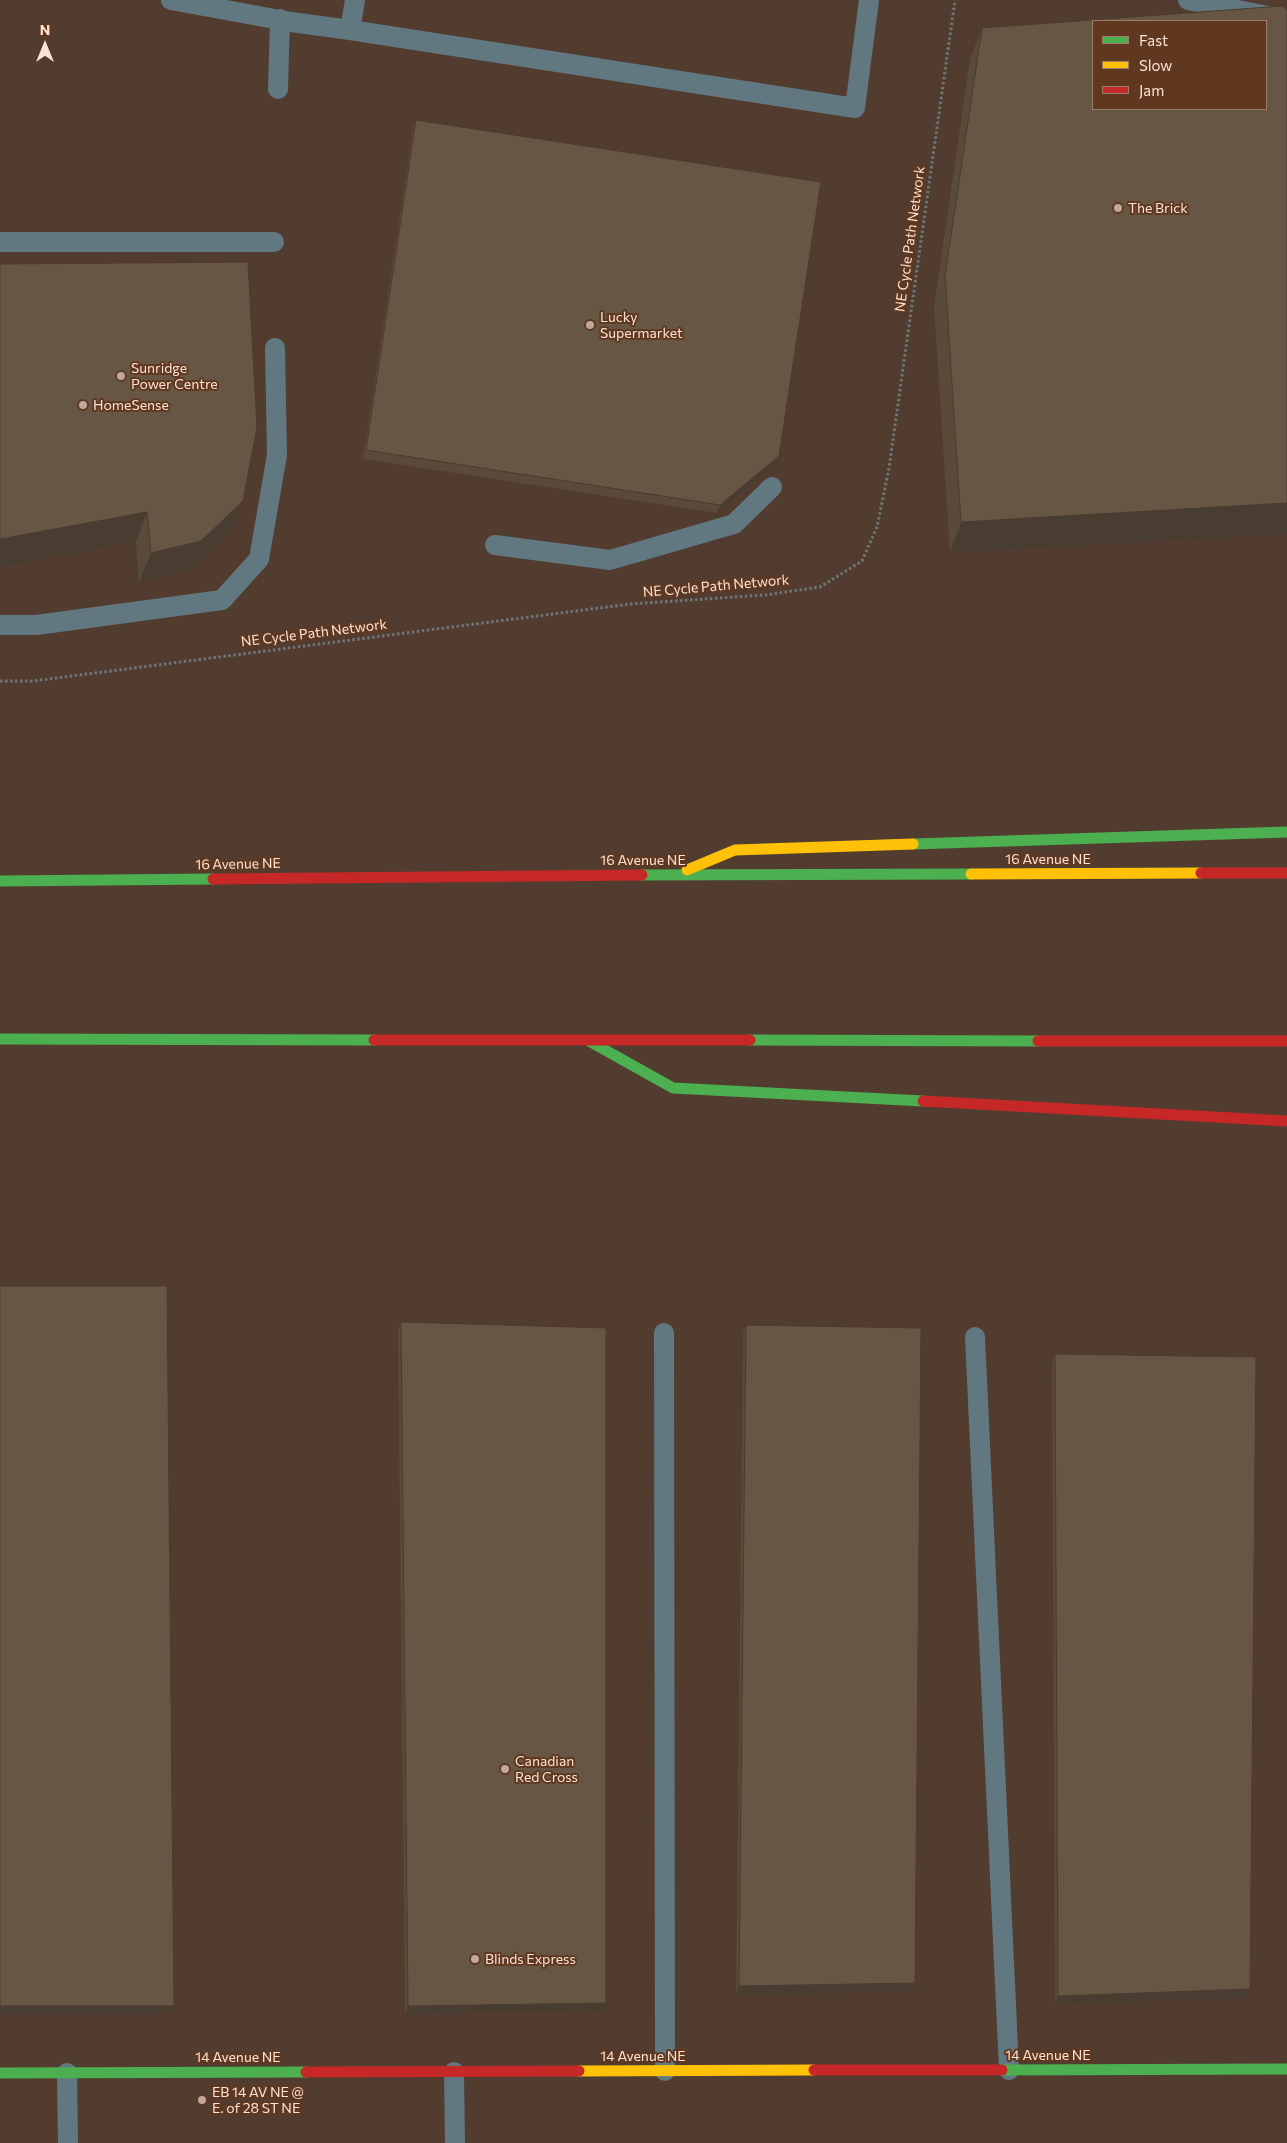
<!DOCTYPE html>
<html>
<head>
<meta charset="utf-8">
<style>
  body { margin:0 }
  #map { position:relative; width:1287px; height:2143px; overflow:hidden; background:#513c2f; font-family:Commissioner,sans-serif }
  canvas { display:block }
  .legend { position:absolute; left:1092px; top:20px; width:175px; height:90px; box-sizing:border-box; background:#603820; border:1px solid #9e7c68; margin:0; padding:6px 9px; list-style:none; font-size:15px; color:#fbe2d4 }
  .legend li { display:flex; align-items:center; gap:10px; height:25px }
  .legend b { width:25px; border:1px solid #9e7c68 }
  .north { position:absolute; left:20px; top:20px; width:50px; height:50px; -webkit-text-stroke:4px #603820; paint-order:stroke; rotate:0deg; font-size:14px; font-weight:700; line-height:20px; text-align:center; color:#fbe2d4 }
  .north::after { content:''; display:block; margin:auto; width:18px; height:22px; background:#fbe2d4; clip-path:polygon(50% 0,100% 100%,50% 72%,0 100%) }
</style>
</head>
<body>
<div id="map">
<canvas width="1287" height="2143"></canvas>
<ul class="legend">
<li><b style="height:6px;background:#4caf50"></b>Fast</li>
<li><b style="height:6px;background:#ffc107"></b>Slow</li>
<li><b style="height:6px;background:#c62828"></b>Jam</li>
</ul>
<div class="north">N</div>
</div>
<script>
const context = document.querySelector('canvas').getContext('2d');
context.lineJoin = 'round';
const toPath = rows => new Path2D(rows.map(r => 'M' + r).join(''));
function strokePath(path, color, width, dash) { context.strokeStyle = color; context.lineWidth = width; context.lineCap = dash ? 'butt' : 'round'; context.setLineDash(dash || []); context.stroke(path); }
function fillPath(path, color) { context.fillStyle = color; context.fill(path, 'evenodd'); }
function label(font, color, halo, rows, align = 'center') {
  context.font = font + ' Commissioner,sans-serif'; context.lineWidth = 4; context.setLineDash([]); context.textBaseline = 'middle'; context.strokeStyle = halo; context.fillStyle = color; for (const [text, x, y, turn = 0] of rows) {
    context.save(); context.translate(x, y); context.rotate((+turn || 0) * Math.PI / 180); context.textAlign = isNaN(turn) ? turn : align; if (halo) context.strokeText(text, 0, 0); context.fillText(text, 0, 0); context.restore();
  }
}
strokePath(toPath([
  [0,681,33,681,630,604,765,595,820,587,862,561,877,527,889,468,955,0]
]), '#6e7678', 3, [2.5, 2.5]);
strokePath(toPath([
  [171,0,291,22,350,30,355,0],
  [1188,0,1287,20],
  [350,30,855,108,869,0],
  [278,89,280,19],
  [0,242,274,242],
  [495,545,610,560,734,524,772,487],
  [0,625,36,625,222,600,259,559,277,455,275,348],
  [664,1333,665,2071],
  [975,1337,1009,2070],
  [454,2072,455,2143],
  [67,2073,68,2143]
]), '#627881', 20);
strokePath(toPath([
  [913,844,1287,832],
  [642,875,971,874],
  [0,881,213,879],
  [0,1039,374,1040],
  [750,1040,1038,1041],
  [589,1041,673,1088,923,1101],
  [1002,2070,1287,2069],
  [0,2073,306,2072]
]), '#4caf50', 11);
strokePath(toPath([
  [687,870,735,850,913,844],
  [971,874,1201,873],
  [579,2071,814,2070]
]), '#ffc107', 11);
strokePath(toPath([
  [1201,873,1287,873],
  [213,879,642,875],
  [374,1040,750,1040],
  [1038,1041,1287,1041],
  [923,1101,1287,1121],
  [814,2070,1002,2070],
  [306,2072,579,2071]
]), '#c62828', 11);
fillPath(toPath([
  [1287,10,1287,534,950,553,934,307,970,59,982,28],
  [416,120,779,456,776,464,717,513,363,459,413,129],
  [0,264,243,501,232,532,189,571,139,583,136,542,0,567],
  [401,1322,603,2011,405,2014,398,1330],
  [746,1325,915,1983,912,1992,736,1995,743,1334],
  [1055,1354,1250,1989,1247,1998,1055,2004,1052,1362]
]), '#594a3a');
fillPath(toPath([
  [779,456,776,464,717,513,720,505],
  [243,501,232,532,189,571,139,583,151,553],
  [1287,503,1287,534,950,553,961,522],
  [147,512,136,542,0,567,0,539],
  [915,1983,912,1992,736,1995,739,1986],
  [1250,1989,1247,1998,1055,2004,1058,1996],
  [606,2003,603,2011,405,2014,408,2006],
  [0,2006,174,2006,171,2014,0,2014]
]), '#493c30');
const building = toPath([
  [1282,6,1287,10,1287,503,961,522,945,276,982,28,1282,6],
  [1093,21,1266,21,1266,109,1093,109,1093,21],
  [416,120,821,182,779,456,720,505,366,450,416,120],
  [248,262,257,427,243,501,201,541,151,553,147,512,0,539,0,264,248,262],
  [0,1286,167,1286,174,2006,0,2006,0,1286],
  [401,1322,606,1328,606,2003,408,2006,401,1322],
  [746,1325,921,1328,915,1983,739,1986,746,1325],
  [1055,1354,1256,1357,1250,1989,1058,1996,1055,1354]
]);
fillPath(building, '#685644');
strokePath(building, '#493c30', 1);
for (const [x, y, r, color] of [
  [1118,208,5,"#c0a89a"],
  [590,325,5,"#c0a89a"],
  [121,376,5,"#c0a89a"],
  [83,405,5,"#c0a89a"],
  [505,1769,5,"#c0a89a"],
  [475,1959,5,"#c0a89a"],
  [202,2100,5,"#c0a89a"]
]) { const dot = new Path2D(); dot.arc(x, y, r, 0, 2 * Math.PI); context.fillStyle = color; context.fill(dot); strokePath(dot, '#603820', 2); }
label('14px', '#fbe2d4', '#603820', [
  ["The Brick",1128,208],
  ["Lucky",600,317],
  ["Supermarket",600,333],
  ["Sunridge",131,368],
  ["Power Centre",131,384],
  ["HomeSense",93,405],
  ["Canadian",515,1761],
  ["Red Cross",515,1777],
  ["Blinds Express",485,1959],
  ["EB 14 AV NE @",212,2092],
  ["E. of 28 ST NE",212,2108]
], 'left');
label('14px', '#fbe2d4', '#603820', [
  ["NE Cycle Path Network",910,239,-82],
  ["NE Cycle Path Network",716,586,-5],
  ["NE Cycle Path Network",314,633,-7],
  ["16 Avenue NE",1048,859],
  ["16 Avenue NE",643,860],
  ["16 Avenue NE",238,864,-1],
  ["14 Avenue NE",1048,2055],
  ["14 Avenue NE",643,2056],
  ["14 Avenue NE",238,2057]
]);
</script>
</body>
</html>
